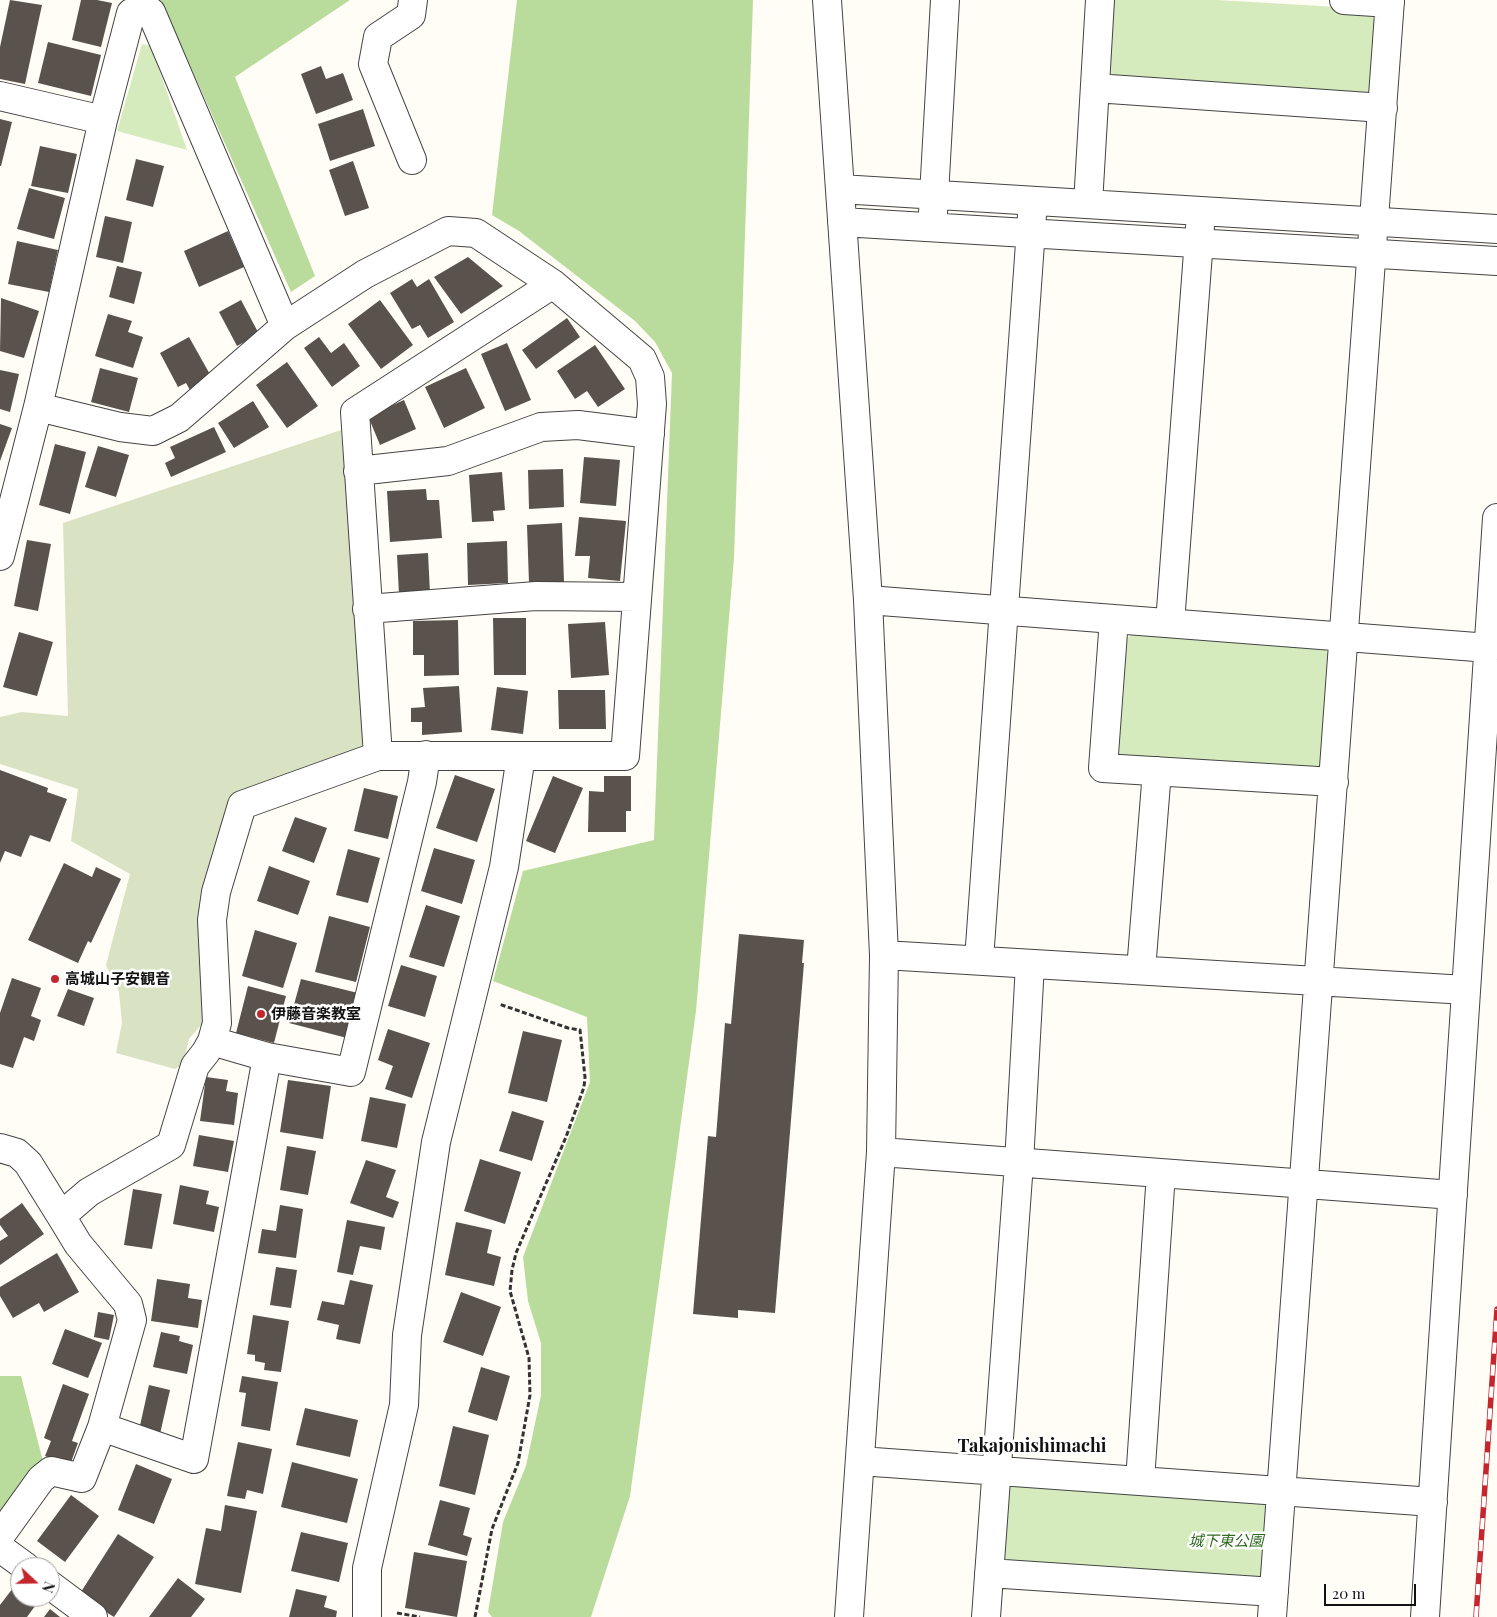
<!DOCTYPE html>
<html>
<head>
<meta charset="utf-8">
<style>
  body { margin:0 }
  #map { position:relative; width:1497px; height:1617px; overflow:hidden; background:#fffdf5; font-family:"Playfair Display",serif }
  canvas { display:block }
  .north { position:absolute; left:10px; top:1557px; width:50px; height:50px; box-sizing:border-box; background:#fff; border:1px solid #a0a0a0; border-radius:50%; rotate:111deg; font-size:14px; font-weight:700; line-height:20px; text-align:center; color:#111 }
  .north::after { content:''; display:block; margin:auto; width:18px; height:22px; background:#c4262e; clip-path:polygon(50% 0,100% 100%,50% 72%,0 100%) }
  .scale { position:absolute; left:1324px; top:1584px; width:92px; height:22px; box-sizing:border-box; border:2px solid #111; border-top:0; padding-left:6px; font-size:15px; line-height:18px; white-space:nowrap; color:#111; -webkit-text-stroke:4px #fff; paint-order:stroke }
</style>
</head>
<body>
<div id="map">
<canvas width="1497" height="1617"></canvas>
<div class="north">N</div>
<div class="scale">20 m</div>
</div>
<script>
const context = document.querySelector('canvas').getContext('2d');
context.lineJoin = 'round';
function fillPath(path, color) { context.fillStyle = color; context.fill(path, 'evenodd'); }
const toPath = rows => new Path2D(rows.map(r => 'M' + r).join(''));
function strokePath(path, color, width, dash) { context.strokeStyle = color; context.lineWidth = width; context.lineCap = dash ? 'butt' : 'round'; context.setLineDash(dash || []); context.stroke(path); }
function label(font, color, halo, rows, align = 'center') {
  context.font = font + ' "Playfair Display","Noto Sans JP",serif'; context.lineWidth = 5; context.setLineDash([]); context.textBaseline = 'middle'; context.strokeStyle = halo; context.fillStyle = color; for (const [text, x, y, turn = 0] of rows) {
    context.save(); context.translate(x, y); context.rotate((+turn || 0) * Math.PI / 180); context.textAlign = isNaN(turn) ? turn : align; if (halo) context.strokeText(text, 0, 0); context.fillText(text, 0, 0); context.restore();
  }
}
fillPath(toPath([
  [1115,0,1217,0,1372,9,1381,20,1377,90,1366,98,1117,83,1104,72,1108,7],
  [142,44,151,46,187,150,117,131],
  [1135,632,1324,648,1334,662,1326,761,1314,771,1125,761,1114,750,1121,643],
  [1005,1484,1265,1504,1271,1513,1267,1573,1255,1583,998,1562]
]), '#d5ebbd');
fillPath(toPath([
  [161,0,350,0,235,77,315,276,291,292],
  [517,0,753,0,734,558,696,1011,630,1496,591,1617,492,1617,488,1612,503,1522,526,1466,541,1395,541,1343,528,1301,523,1257,590,1082,587,1017,493,981,523,871,654,840,672,373,655,342,635,321,519,231,492,215],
  [0,1376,21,1376,45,1469,0,1530]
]), '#b9dc9c');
fillPath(toPath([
  [341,430,367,751,231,801,206,1019,189,1039,183,1065,175,1069,116,1053,122,1023,119,992,106,965,130,874,71,841,78,789,0,764,0,717,22,712,68,716,63,523]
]), '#d9e3c4');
fillPath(toPath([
  [10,0,42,5,25,84,0,79,0,47],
  [81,0,97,0,112,3,101,47,72,40],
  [48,42,101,55,91,96,38,83],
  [321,66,326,79,343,73,353,100,316,114,301,74],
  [363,109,375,146,330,161,318,124],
  [0,119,12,122,1,166,0,166],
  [40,146,77,154,68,193,31,186],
  [136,159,164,166,153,207,126,200],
  [353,161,369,208,345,216,329,170],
  [29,188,65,198,54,239,17,229],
  [105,216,132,222,123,263,96,257],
  [228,231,244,267,199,287,184,251],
  [17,241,58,250,49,292,8,284],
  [468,257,503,286,461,314,434,277],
  [117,266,142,272,134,304,109,297],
  [412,279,417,287,429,279,454,322,428,338,420,325,412,329,390,293],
  [1,298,39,311,24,358,0,351],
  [241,300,259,334,237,346,219,312],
  [380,300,413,345,381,369,348,324],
  [108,314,132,321,128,332,143,337,133,368,95,356],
  [567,318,580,337,536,369,522,350],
  [189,337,212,378,190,390,186,383,178,387,160,353],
  [319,337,331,353,344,343,360,366,332,387,304,348],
  [507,343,531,400,505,411,481,354],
  [595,345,625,389,598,407,587,391,575,399,557,371],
  [287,362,318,406,287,428,256,385],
  [100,368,138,378,129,412,91,402],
  [466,368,485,408,444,428,425,387],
  [0,370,19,374,10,412,0,409],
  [404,400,416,429,380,445,368,416],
  [253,401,269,427,234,448,218,423],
  [0,424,12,428,0,461],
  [214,427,226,452,171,477,165,463,175,458,170,447],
  [55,444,86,452,70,514,39,505],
  [98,446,129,455,116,497,85,487],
  [584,457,620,460,616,506,580,503],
  [563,469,564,507,529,509,528,470],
  [502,472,505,510,493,511,494,521,472,522,469,475],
  [426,489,427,500,439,500,442,538,390,542,387,491],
  [579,517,626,521,620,581,588,578,590,556,575,556],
  [562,523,564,582,529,583,527,525],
  [27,540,51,544,38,611,14,606],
  [507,541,508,583,468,585,467,543],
  [428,553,430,593,399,595,397,555],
  [493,618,526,618,526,675,494,675],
  [458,620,459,675,424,676,424,655,413,655,413,621],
  [605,622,609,675,571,678,568,624],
  [19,632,53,642,37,696,3,687],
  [459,686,462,732,422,735,422,722,411,722,411,708,425,707,423,688],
  [497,687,528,691,523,734,491,730],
  [558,690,605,690,606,729,559,729],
  [0,770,48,788,47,792,67,799,50,842,30,835,21,857,5,851,0,863],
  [455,775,495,789,477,842,436,828],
  [553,776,583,788,555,853,526,841],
  [604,776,631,776,631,811,626,811,626,832,588,832,589,791,604,792],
  [364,788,398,796,388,839,354,831],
  [295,817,327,828,314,863,282,851],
  [434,848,475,860,462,904,421,891],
  [348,849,380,858,368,903,336,895],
  [64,863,92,877,96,867,121,879,91,943,88,941,78,963,28,940],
  [269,866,310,881,298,915,257,901],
  [426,905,460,916,444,967,409,957],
  [329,916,370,927,356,982,315,972],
  [255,930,297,943,283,988,242,976],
  [739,934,804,940,802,963,804,963,775,1313,738,1310,738,1318,693,1314,708,1136,716,1137,725,1023,731,1024],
  [401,965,437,976,425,1017,388,1006],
  [12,978,41,988,31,1016,41,1020,34,1041,24,1037,13,1068,0,1064,0,1013],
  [301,979,358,993,347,1038,289,1023],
  [248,986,286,996,274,1043,236,1033],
  [68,989,94,998,84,1026,57,1016],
  [388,1029,430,1043,412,1098,385,1089,393,1066,378,1060],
  [523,1031,562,1040,547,1102,508,1093],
  [206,1077,228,1080,226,1091,238,1093,234,1125,200,1121],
  [288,1080,331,1086,323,1139,280,1132],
  [370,1097,406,1104,397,1148,361,1141],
  [512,1111,544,1121,532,1161,499,1151],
  [199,1135,234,1141,228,1172,193,1166],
  [287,1146,316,1151,308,1195,280,1190],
  [480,1159,521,1172,505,1224,464,1211],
  [366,1160,396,1170,386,1197,399,1202,393,1218,350,1203],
  [180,1185,209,1191,206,1204,219,1207,214,1232,173,1224],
  [133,1189,162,1194,152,1249,124,1245],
  [22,1203,44,1234,0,1265,0,1241,8,1236,0,1225,0,1219],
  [280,1205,303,1209,296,1258,258,1253,262,1229,276,1231],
  [347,1220,385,1227,381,1250,360,1246,353,1275,337,1272],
  [456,1222,492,1230,487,1253,501,1257,494,1286,445,1275],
  [57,1253,79,1292,44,1312,39,1303,13,1318,0,1296,0,1287],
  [276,1267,297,1270,291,1308,270,1305],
  [157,1279,190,1284,188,1298,202,1300,198,1328,151,1321],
  [350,1280,373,1285,360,1344,336,1339,339,1325,317,1320,322,1301,344,1305],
  [461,1292,501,1307,483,1356,443,1342],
  [98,1312,114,1315,109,1340,94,1337],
  [253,1315,289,1321,281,1372,264,1370,265,1363,255,1361,255,1355,247,1354],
  [65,1329,102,1343,88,1378,52,1364],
  [161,1332,180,1336,179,1341,193,1345,187,1374,153,1367],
  [481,1367,510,1376,497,1421,468,1412],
  [242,1376,278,1382,270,1431,241,1426,246,1393,239,1392],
  [63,1384,89,1394,72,1441,78,1443,70,1465,45,1456,51,1441,44,1438],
  [149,1385,170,1390,160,1434,139,1430],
  [305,1408,358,1420,350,1457,296,1445],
  [453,1426,489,1435,475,1495,439,1486],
  [238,1442,272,1449,263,1494,247,1490,245,1499,227,1496],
  [292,1462,358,1479,347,1523,281,1507],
  [136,1464,172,1479,154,1524,118,1510],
  [71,1495,99,1516,65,1562,37,1541],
  [440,1500,470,1508,463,1535,472,1538,467,1556,428,1545],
  [225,1505,257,1511,241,1593,195,1584,206,1528,221,1531],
  [301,1532,348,1543,339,1582,291,1571],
  [118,1534,154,1557,114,1617,79,1595],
  [414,1552,467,1561,457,1617,405,1608],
  [178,1578,205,1599,191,1617,149,1617],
  [13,1588,20,1594,20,1597,24,1597,35,1606,27,1617,0,1617,0,1605],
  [296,1589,327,1596,324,1607,337,1611,336,1617,289,1617],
  [50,1609,60,1617,44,1617]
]), '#5a524d');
const minor = toPath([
  [827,0,868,600,884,955,881,1152,849,1617],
  [1344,0,1390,3],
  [1095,88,1383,108],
  [0,96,103,120],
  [412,160,373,64,378,37,411,15,413,0],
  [840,189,1497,229],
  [1088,204,1100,0],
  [933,213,945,0],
  [842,222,1497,261],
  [38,407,120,427,153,431,179,418,285,326,365,274,448,231,476,233,553,284,642,359,650,377,652,404,625,756,378,756,242,805,216,892,212,920,217,1023,212,1041,206,1052,195,1066,171,1145,89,1192,61,1216,78,1244,128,1304,132,1320,102,1427,194,1459,267,1057,212,1041],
  [358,471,448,461,541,427,578,425,650,434],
  [0,556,38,407,103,120,131,13,151,12,285,326],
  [868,600,1489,648],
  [367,609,536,596,637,597],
  [1114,619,1103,768,1334,782],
  [1170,623,1200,226],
  [378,756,355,412,553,284],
  [884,955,1466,990],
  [979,960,1033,201],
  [1141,970,1157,771],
  [267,1057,351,1072,422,782,426,755],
  [0,1148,17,1153,28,1163,61,1216],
  [881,1152,1453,1195],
  [860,1461,1433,1502],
  [1140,1481,1161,1173],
  [0,1536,41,1479,51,1471,82,1478,102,1427],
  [0,1548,26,1567],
  [989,1573,1274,1592],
  [50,1585,93,1617],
  [367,1617,367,1568,404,1405,407,1335,436,1142,504,867,521,756],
  [986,1617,1019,1163,1030,964],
  [1272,1617,1390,0],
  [1425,1617,1497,518]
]);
strokePath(minor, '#444', 30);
strokePath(toPath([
  [397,1613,420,1617],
  [475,1617,492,1529,518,1463,530,1395,529,1358,510,1291,512,1270,516,1253,566,1137,584,1087,585,1077,580,1030,568,1028,499,1004]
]), '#333', 3, [5, 2.5]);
strokePath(minor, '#fff', 28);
const rail = toPath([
  [1476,1617,1497,1309]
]);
strokePath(rail, '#c4262e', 5.5);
strokePath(rail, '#fff', 4, [11]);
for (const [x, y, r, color] of [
  [55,979,5,"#c4262e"],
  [261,1014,5,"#c4262e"]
]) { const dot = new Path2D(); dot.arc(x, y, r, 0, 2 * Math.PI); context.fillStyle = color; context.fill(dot); strokePath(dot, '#fff', 2); }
label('bold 15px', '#111', '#fff', [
  ["高城山子安観音",65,979],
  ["伊藤音楽教室",271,1014]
], 'left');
label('italic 15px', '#2f6b1f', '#fff', [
  ["城下東公園",1226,1541]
]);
label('bold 18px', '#111', '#fff', [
  ["Takajonishimachi",1032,1446]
]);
</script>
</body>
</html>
